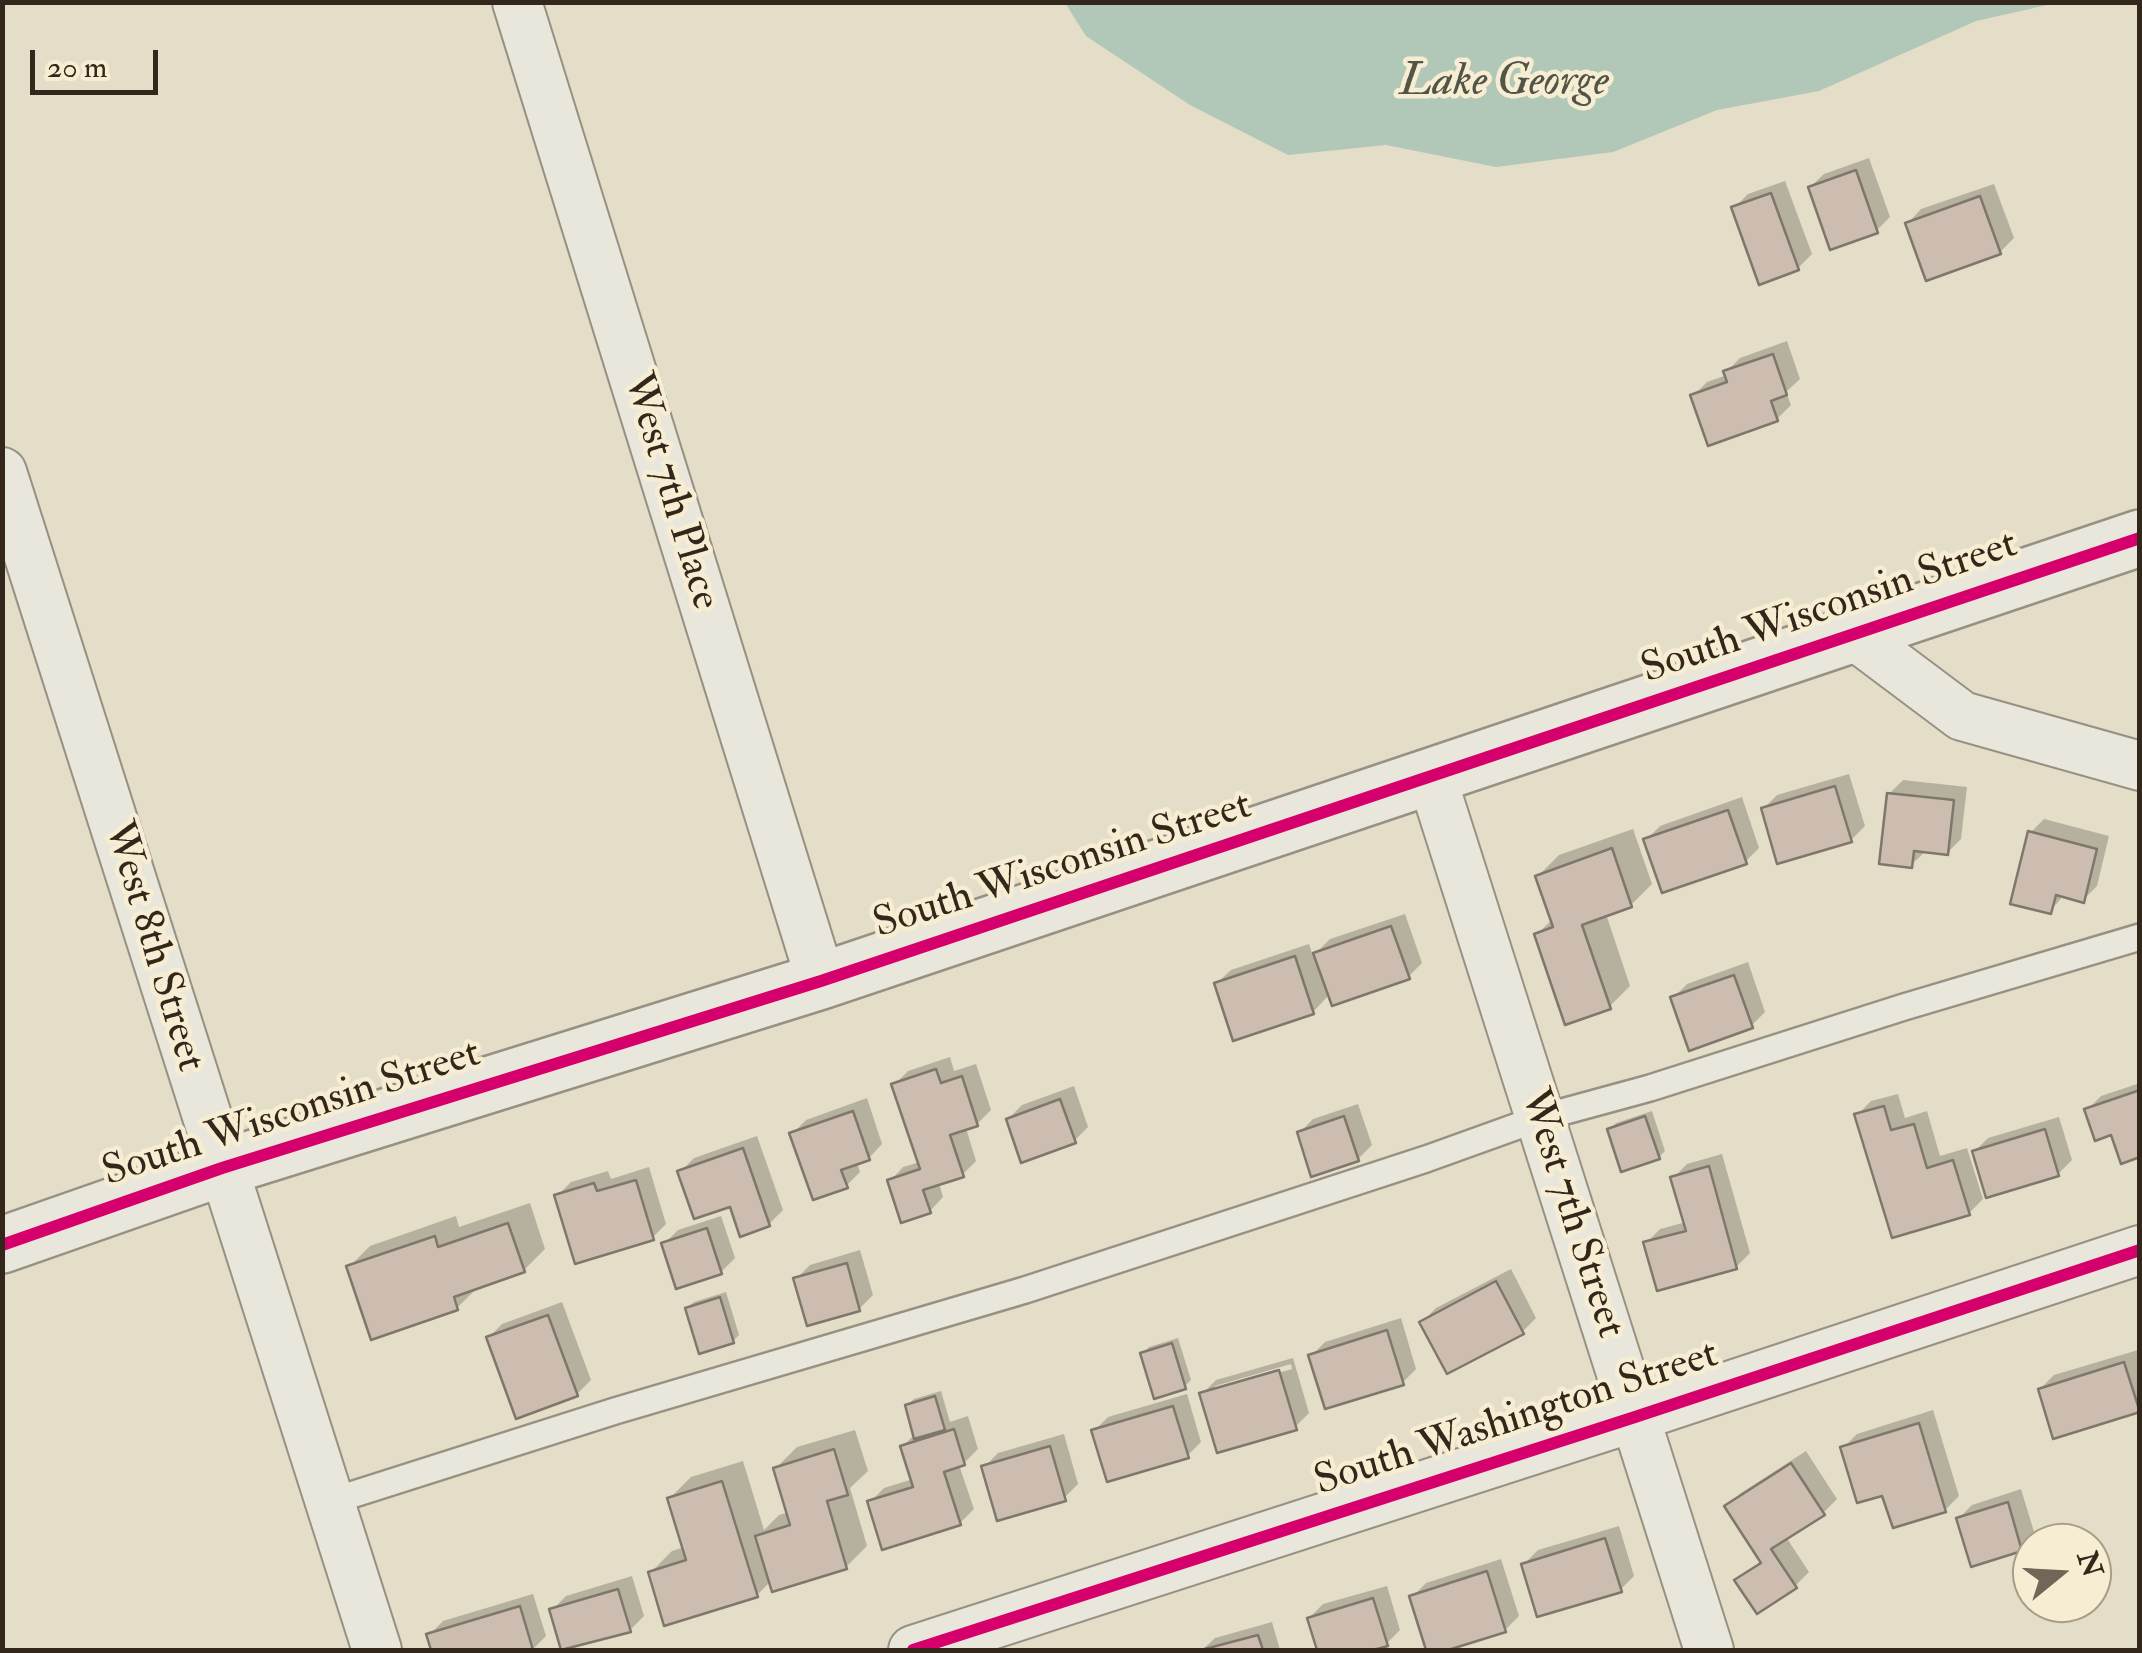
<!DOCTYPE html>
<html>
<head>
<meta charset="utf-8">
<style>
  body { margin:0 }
  #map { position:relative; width:2142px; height:1653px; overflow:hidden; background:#e4ddc7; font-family:"IM FELL Double Pica",serif }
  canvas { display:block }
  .frame { position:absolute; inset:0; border:5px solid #32271a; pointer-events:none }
  .north { position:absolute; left:2012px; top:1523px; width:100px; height:100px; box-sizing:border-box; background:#f6edd2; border:2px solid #a89e88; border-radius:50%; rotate:72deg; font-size:28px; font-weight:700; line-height:40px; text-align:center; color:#32271a }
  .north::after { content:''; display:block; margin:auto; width:35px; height:45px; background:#706757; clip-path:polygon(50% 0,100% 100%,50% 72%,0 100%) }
  .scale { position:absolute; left:30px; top:50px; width:128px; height:45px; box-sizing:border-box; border:5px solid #32271a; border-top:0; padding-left:12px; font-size:30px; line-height:35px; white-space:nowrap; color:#32271a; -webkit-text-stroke:8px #f6edd2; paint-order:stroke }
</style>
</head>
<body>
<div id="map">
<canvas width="2142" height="1653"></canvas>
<div class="frame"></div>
<div class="north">N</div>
<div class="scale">20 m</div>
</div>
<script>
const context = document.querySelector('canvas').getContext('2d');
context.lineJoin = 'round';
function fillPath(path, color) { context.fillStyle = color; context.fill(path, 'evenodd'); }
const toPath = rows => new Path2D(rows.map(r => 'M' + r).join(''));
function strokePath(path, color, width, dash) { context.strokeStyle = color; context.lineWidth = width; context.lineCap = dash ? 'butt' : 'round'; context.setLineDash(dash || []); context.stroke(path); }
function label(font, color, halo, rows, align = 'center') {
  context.font = font + ' "IM FELL Double Pica",serif'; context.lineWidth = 9; context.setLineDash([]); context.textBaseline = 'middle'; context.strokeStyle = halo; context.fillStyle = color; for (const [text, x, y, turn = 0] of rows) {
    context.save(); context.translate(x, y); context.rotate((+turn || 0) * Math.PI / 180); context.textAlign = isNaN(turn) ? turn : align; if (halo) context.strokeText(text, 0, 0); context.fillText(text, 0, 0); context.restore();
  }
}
fillPath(toPath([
  [1065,3,2056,3,1976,21,1819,91,1717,110,1613,152,1496,167,1386,145,1288,155,1190,105,1086,36]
]), '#b1c7b8');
fillPath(toPath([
  [1869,158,1890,217,1876,231,1810,187,1824,174],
  [1785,181,1812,254,1798,268,1734,208,1748,194],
  [1994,184,2014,238,2000,252,1908,223,1921,209],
  [1787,341,1800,379,1786,392,1791,405,1777,419,1693,396,1707,382,1727,375,1726,372,1740,358],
  [1849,774,1865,826,1851,840,1763,809,1777,795],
  [1903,780,1967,787,1961,839,1947,853,1927,850,1911,865,1889,794],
  [1742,797,1759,848,1745,862,1646,840,1660,826],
  [2044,819,2109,836,2097,886,2083,900,2064,895,2050,911,2030,833],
  [1633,829,1652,884,1631,905,1606,914,1630,986,1609,1007,1536,935,1553,919,1538,876,1559,855],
  [1405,914,1422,963,1408,977,1330,994,1313,1012,1217,983,1231,970,1309,944,1313,956,1330,939],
  [1748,962,1765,1012,1751,1026,1673,998,1687,984],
  [950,1057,954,1071,976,1064,991,1110,977,1124,966,1128,976,1161,962,1175,939,1183,943,1197,930,1211,890,1181,903,1167,920,1162,894,1085,908,1071],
  [2140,1083,2140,1155,2087,1110,2101,1096],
  [1074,1086,1088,1127,1074,1141,1008,1119,1022,1105],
  [1898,1094,1905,1118,1927,1111,1940,1156,1967,1148,1983,1199,1969,1213,1857,1115,1871,1101],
  [867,1098,882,1144,869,1158,857,1162,860,1172,846,1186,792,1134,806,1120],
  [1358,1104,1372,1145,1358,1159,1299,1133,1313,1119],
  [1652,1111,1665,1151,1659,1157,1609,1130,1616,1123],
  [2059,1117,2072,1160,2058,1174,1974,1152,1988,1138],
  [757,1136,783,1210,769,1224,680,1172,694,1158],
  [1722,1154,1750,1253,1736,1267,1646,1243,1660,1229,1686,1222,1673,1178,1687,1164],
  [649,1167,666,1224,652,1238,557,1196,571,1182,608,1171,611,1179],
  [530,1203,545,1249,524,1270,479,1286,457,1308,349,1267,370,1246,456,1216,459,1227],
  [721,1216,735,1258,721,1272,664,1244,678,1230],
  [860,1250,873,1295,859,1309,796,1279,810,1265],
  [1511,1269,1536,1318,1522,1332,1422,1322,1436,1308],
  [726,1292,739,1335,733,1341,687,1308,694,1302],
  [562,1302,591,1380,577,1394,488,1338,502,1324],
  [1401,1318,1416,1369,1402,1383,1311,1356,1325,1342],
  [1178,1338,1191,1380,1185,1386,1143,1353,1149,1347],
  [2138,1350,2138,1410,2040,1389,2054,1375],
  [1293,1358,1309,1413,1295,1427,1202,1394,1216,1380],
  [1291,1364,1292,1369,1215,1391,1215,1386],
  [941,1391,950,1422,968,1416,978,1449,964,1463,959,1465,974,1509,960,1523,870,1502,884,1488,913,1479,902,1447,915,1434,907,1405,914,1399],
  [1187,1394,1201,1442,1187,1456,1094,1431,1108,1417],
  [1933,1410,1959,1496,1945,1510,1884,1493,1843,1448,1857,1434],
  [855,1430,868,1471,850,1488,867,1546,846,1567,771,1581,757,1595,651,1572,672,1551,685,1547,670,1498,691,1477,743,1461,764,1530,779,1515,789,1512,776,1468,797,1447],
  [1064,1434,1078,1484,1064,1498,984,1467,998,1453],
  [1806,1451,1837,1499,1823,1513,1786,1537,1809,1572,1795,1586,1738,1580,1762,1560,1727,1506,1741,1493],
  [2021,1489,2035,1535,2021,1549,1958,1519,1972,1505],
  [1619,1526,1634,1576,1620,1590,1524,1564,1538,1550],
  [1501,1559,1519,1616,1505,1630,1440,1650,1429,1650,1412,1597,1426,1583],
  [632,1576,644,1616,630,1630,552,1610,566,1596],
  [1387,1586,1400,1630,1386,1644,1370,1650,1319,1650,1309,1618,1323,1604],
  [533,1594,546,1636,532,1650,434,1650,429,1635,443,1621],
  [1272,1622,1280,1650,1202,1650,1215,1638]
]), '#0003');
const building = toPath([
  [1856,170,1878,233,1830,250,1808,187,1856,170],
  [1771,193,1799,270,1759,285,1731,207,1771,193],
  [1980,196,2001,254,1926,281,1905,223,1980,196],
  [1773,354,1787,395,1771,401,1778,421,1708,446,1690,395,1727,382,1723,371,1773,354],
  [1835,786,1852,842,1777,864,1761,808,1835,786],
  [1887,793,1954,800,1948,855,1914,851,1912,868,1879,864,1887,793],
  [1728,810,1747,864,1662,893,1643,839,1728,810],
  [2028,831,2097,849,2084,903,2056,895,2051,914,2010,904,2028,831],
  [1612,848,1632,907,1582,925,1611,1009,1565,1025,1534,934,1553,927,1535,876,1612,848],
  [1391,926,1410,979,1332,1006,1313,953,1391,926],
  [1295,956,1314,1014,1233,1041,1214,983,1295,956],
  [1734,975,1753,1028,1689,1051,1670,997,1734,975],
  [936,1069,941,1083,962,1076,978,1126,950,1135,964,1177,923,1190,931,1213,901,1223,887,1180,920,1169,891,1084,936,1069],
  [2140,1090,2140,1157,2121,1164,2111,1135,2095,1141,2084,1109,2140,1090],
  [1060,1099,1076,1143,1021,1163,1006,1119,1060,1099],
  [1884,1106,1891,1130,1914,1124,1927,1168,1953,1160,1970,1215,1892,1238,1854,1114,1884,1106],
  [853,1111,870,1160,841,1170,848,1188,813,1200,789,1133,853,1111],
  [1344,1116,1359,1161,1311,1177,1297,1132,1344,1116],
  [1645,1116,1660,1159,1621,1172,1607,1129,1645,1116],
  [2045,1129,2059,1176,1986,1198,1972,1151,2045,1129],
  [743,1148,770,1226,740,1237,730,1207,694,1219,677,1171,743,1148],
  [1709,1166,1737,1269,1657,1291,1643,1242,1686,1231,1670,1177,1709,1166],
  [636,1180,654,1240,575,1264,554,1195,594,1183,597,1191,636,1180],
  [508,1223,525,1272,454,1297,458,1310,371,1340,346,1266,435,1236,438,1247,508,1223],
  [707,1228,722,1274,676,1289,661,1243,707,1228],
  [847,1263,860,1311,807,1326,793,1278,847,1263],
  [1496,1281,1524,1334,1447,1374,1419,1322,1496,1281],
  [720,1297,734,1343,699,1354,685,1308,720,1297],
  [548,1315,578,1396,516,1419,486,1337,548,1315],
  [1387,1330,1404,1385,1325,1409,1308,1355,1387,1330],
  [1172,1343,1186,1389,1154,1399,1140,1353,1172,1343],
  [2124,1362,2140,1412,2053,1439,2038,1389,2124,1362],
  [1279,1370,1297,1430,1217,1453,1199,1393,1279,1370],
  [935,1396,945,1430,914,1439,905,1405,935,1396],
  [1173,1406,1189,1458,1107,1482,1091,1430,1173,1406],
  [1919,1423,1946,1512,1893,1528,1882,1496,1857,1503,1840,1447,1919,1423],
  [954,1429,965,1465,944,1472,961,1525,882,1550,867,1501,913,1487,900,1446,954,1429],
  [1050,1446,1066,1501,997,1521,981,1466,1050,1446],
  [834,1449,848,1495,827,1501,847,1569,772,1592,755,1536,790,1525,773,1468,834,1449],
  [1791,1463,1825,1515,1771,1549,1797,1588,1757,1614,1734,1580,1761,1563,1724,1506,1791,1463],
  [722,1481,758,1597,664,1626,648,1572,686,1560,667,1498,722,1481],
  [2008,1502,2022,1551,1971,1567,1956,1518,2008,1502],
  [1605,1538,1622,1592,1537,1617,1521,1564,1605,1538],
  [1487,1571,1506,1632,1448,1650,1426,1650,1409,1596,1487,1571],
  [618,1589,631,1632,561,1650,549,1609,618,1589],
  [1373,1598,1388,1646,1373,1650,1317,1650,1307,1618,1373,1598],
  [520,1606,533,1650,431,1650,426,1634,520,1606],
  [1258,1635,1263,1650,1201,1650,1258,1635]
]);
fillPath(building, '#cdbdb0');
strokePath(building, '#7e786c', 2.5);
const service = toPath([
  [329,1502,615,1411,1025,1290,1426,1159,1540,1118,1650,1088,1904,1007,2140,937]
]);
const minor = toPath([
  [517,2,821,981],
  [2,472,377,1650],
  [1854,635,1962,716,2140,766],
  [1432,778,1709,1650],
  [913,1650,1635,1417,2140,1250]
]);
const tertiary = toPath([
  [2,1245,222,1168,821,981,2140,538]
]);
strokePath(service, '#979183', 30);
strokePath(minor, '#979183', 52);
strokePath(tertiary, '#979183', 60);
strokePath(service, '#e9e6db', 25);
strokePath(minor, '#e9e6db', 48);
strokePath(tertiary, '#e9e6db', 55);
strokePath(toPath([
  [2,1245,222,1168,821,981,2140,538],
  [913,1650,1635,1417,2140,1250]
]), '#d6006c', 12);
label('42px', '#32271a', '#f6edd2', [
  ["West 7th Place",669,492,73],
  ["South Wisconsin Street",1830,609,-19],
  ["South Wisconsin Street",1063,867,-18],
  ["West 8th Street",152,947,73],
  ["South Wisconsin Street",292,1115,-18],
  ["West 7th Street",1570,1214,72],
  ["South Washington Street",1517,1420,-18]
]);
label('italic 45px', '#525447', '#f6edd2', [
  ["Lake George",1504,84]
]);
</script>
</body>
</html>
